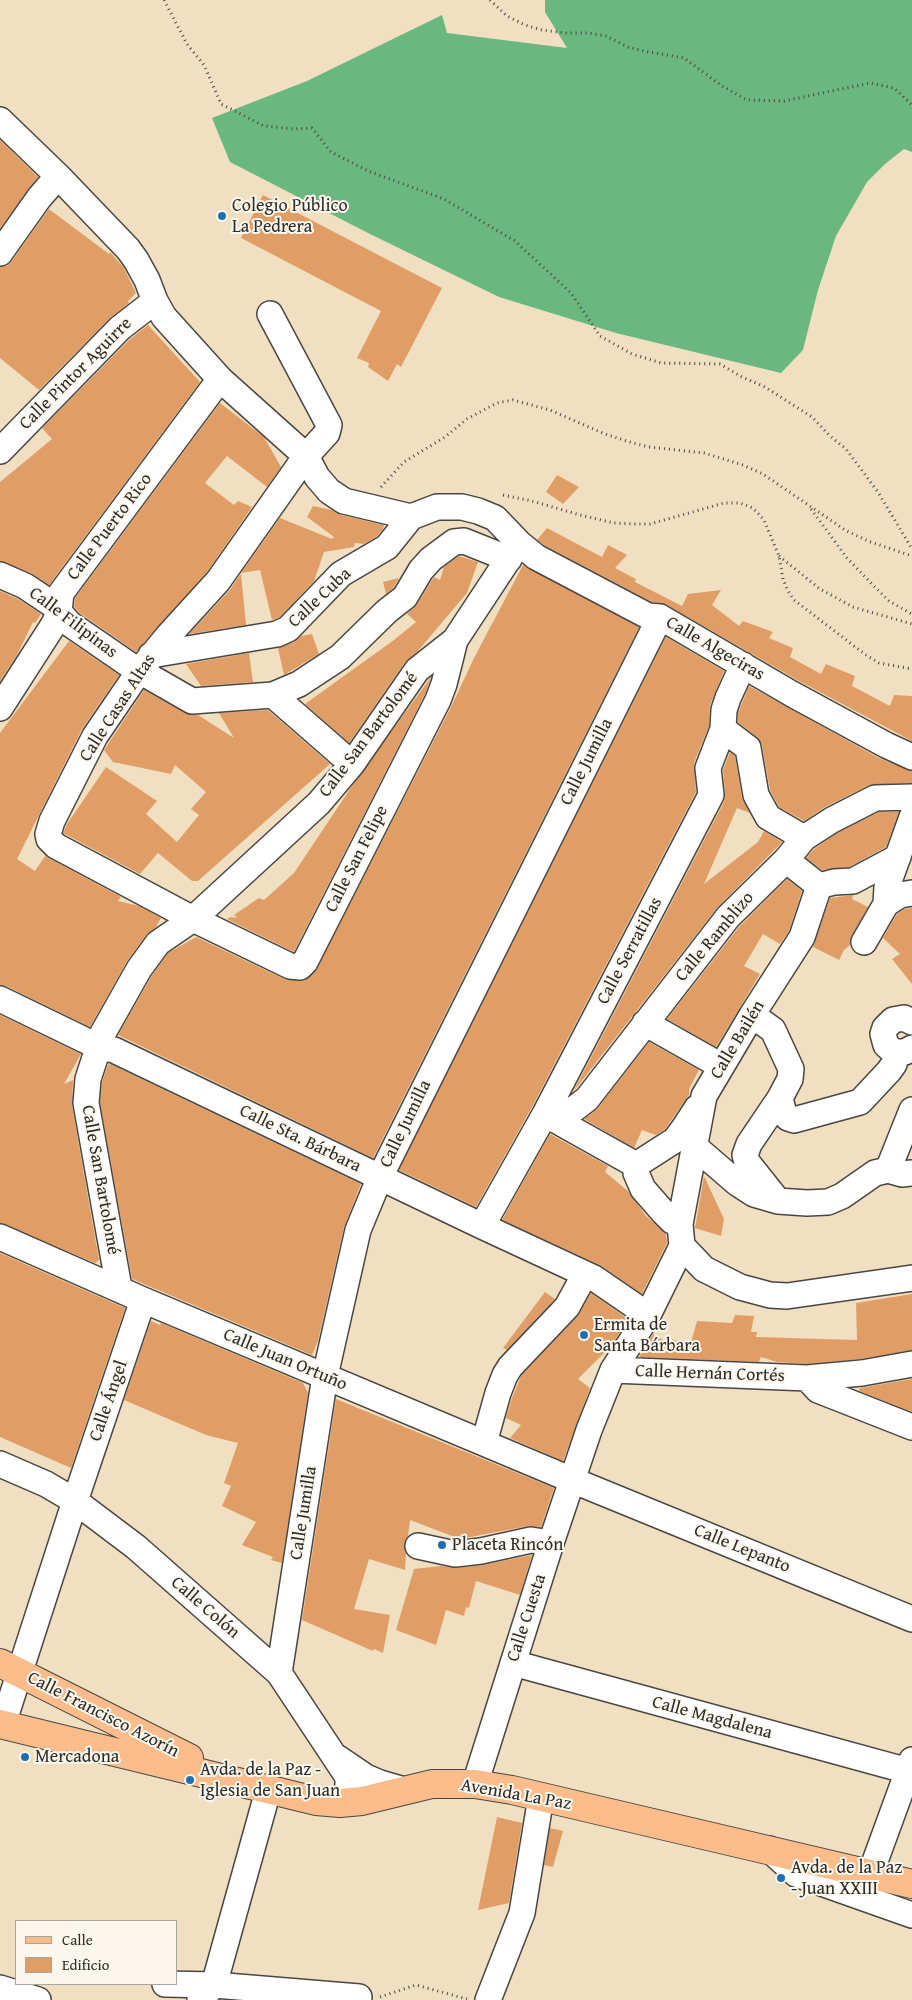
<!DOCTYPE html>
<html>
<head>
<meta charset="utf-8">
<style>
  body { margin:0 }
  #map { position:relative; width:912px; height:2000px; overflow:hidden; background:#f0e0c1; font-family:"Gentium Book Plus",serif }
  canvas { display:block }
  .legend { position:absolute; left:15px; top:1920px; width:162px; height:65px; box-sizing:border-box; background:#fbf7ec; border:1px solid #a8a59f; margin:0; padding:6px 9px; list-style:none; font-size:15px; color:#2b2b2b }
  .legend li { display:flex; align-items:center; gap:10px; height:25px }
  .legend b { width:25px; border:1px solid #a8a59f }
</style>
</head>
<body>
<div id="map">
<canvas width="912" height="2000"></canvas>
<ul class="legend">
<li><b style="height:6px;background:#f9bc8a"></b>Calle</li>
<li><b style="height:14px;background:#e09e66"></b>Edificio</li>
</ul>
</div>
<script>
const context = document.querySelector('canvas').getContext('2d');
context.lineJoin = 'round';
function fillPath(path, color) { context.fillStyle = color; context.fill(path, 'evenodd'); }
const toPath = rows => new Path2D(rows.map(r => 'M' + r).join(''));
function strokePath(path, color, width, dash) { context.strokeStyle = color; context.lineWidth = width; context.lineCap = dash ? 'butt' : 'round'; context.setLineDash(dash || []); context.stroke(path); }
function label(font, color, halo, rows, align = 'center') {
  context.font = font + ' "Gentium Book Plus",serif'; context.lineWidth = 4; context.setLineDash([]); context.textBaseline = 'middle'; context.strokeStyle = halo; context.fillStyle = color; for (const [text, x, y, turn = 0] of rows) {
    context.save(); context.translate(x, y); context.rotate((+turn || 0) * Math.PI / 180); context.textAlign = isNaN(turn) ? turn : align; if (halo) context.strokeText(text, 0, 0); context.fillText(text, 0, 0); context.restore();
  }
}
fillPath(toPath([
  [545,0,912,0,912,152,904,149,885,164,867,182,836,236,818,290,803,350,781,373,616,333,499,297,368,233,230,162,212,118,307,81,442,15,447,33,567,48,545,12]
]), '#6ab780');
fillPath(toPath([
  [0,140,38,177,0,228],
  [263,195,442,288,401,367,397,364,388,381,368,367,369,363,357,358,381,311,241,238],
  [49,209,109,254,110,252,124,268,136,293,128,301,129,303,110,318,39,390,0,358,0,267,6,266,12,261],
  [148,325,200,382,49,585,31,573,0,561,0,482,52,439,42,428,130,339],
  [220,403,264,437,281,467,267,487,227,456,205,483,234,505,238,501,252,507,207,572,136,652,80,613,74,607,75,598],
  [557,475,579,487,563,504,546,492],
  [313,506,332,510,341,515,384,525,383,529,377,536,364,544,355,543,354,547,324,552,314,581,280,617,272,620,260,570,241,573,280,518,332,539,334,537,307,517],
  [547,528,602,557,608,545,627,555,615,568,636,579,635,582,682,606,688,594,721,590,712,605,739,626,743,621,773,632,769,638,793,648,790,657,821,674,826,664,855,676,852,686,890,706,894,695,912,696,912,741,799,681,667,605,652,602,544,545,537,540],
  [459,556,478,562,467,593,417,652,405,662,349,743,305,704,394,640,416,622,407,614,417,605,434,577,440,580,444,567],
  [523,565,639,627,373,1158,118,1035,151,977,168,953,196,937,284,979,304,981,315,972,451,707,474,658],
  [241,574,246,625,189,634,229,591],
  [399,578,394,587,386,594,383,582],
  [0,591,18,599,41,614,35,623,33,622,17,655,0,681],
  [312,634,319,654,284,675,278,648,294,642,301,636],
  [666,637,724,671,710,705,709,726,694,763,696,792,532,1107,476,1207,399,1170],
  [69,641,119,675,82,729,17,859,35,871,45,856,121,897,118,901,139,906,161,918,156,927,147,934,127,961,90,1027,6,986,0,985,0,733],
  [249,653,253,682,201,686,186,664],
  [431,677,425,694,294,952,227,919,230,917,237,918,234,915,259,898,264,900,294,873,352,786],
  [749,686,879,758,912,771,912,783,869,785,825,807,804,821,779,807,770,790,762,745,757,737,738,722,738,713],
  [144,690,185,713,198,715,234,738,219,713,268,710,330,764,198,881,192,881,158,853,140,874,63,833,67,824,106,767,157,801,146,814,177,842,199,815,191,809,206,792,175,765,171,774,113,762,104,750],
  [730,752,735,756,742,798,750,813,737,808,704,884,758,842,764,831,782,842,717,908,573,1092,724,802,725,793,723,770],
  [879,812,899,812,886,847,849,867,822,870,806,858,814,849,839,832],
  [787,879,802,891,789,931,780,944,763,934,744,966,760,974,716,1047,667,1019,739,927],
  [853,895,852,899,868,907,852,935,850,945,844,950,839,960,813,947,830,898],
  [912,908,912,984,892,959,900,954,883,938,897,914,905,909],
  [0,1015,81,1054,64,1084,73,1080,72,1106,99,1260,95,1263,0,1223],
  [649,1042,699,1070,689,1089,689,1095,665,1129,656,1135,642,1130,634,1148,584,1119,598,1108],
  [110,1064,361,1184,344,1227,318,1341,312,1355,132,1279,100,1102,102,1082,108,1065],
  [550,1134,608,1166,605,1172,628,1191,646,1216,666,1234,667,1243,642,1294,600,1265,502,1220],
  [704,1176,724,1219,721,1236,695,1228],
  [0,1253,125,1308,71,1468,0,1437],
  [545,1292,555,1299,507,1350,503,1348],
  [591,1293,628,1319,613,1344,578,1379,590,1388,563,1461,510,1438,521,1425,506,1418,512,1398,521,1376,577,1317],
  [912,1294,912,1350,860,1359,807,1364,777,1362,761,1357,759,1362,639,1357,653,1334,670,1344,672,1339,690,1346,697,1321,732,1323,735,1315,754,1316,751,1332,757,1332,756,1337,857,1340,856,1303],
  [151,1321,160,1325,161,1323,303,1383,308,1393,282,1563,271,1560,273,1557,242,1545,256,1522,222,1506,231,1486,224,1483,238,1443,206,1435,124,1400],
  [912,1379,912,1412,859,1391,860,1388],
  [336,1399,554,1488,541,1527,528,1526,460,1539,410,1520,408,1536,404,1543,406,1553,405,1570,369,1559,354,1609,390,1615,383,1653,374,1649,373,1651,302,1620],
  [532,1555,520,1595,476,1581,469,1608,466,1607,464,1616,446,1610,436,1645,396,1630,414,1569,441,1566,457,1568,483,1565],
  [497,1817,522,1823,509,1903,478,1910],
  [550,1828,563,1831,553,1867,544,1865]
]), '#e09e66');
const minor = toPath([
  [0,120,58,176,128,249,136,260,147,280,155,301,164,317,220,379,306,456,317,477,329,491,344,501,411,517,437,507,462,507,478,511,495,518,519,543,455,640,417,670,352,764,319,803,193,919,158,943,139,969,103,1033,88,1079,86,1103,119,1288],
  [0,253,39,198,58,176],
  [270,314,329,425,327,433,306,456,218,581,167,637,140,670,95,736,52,821,48,834,49,839,56,846,193,919,290,966,300,967,305,962,438,700,444,684,455,640],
  [0,451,120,328,155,301],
  [519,543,536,557,648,616,660,617,792,694,886,745,912,757],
  [0,575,25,586,52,604,70,624,131,666,192,701,273,695,299,684,340,657,387,611,405,597,421,570,431,559,454,542,464,541,509,559],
  [151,655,277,634,288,629,341,574,387,547,411,517],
  [273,695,352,764],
  [0,708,54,624,59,612,61,593,220,379],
  [723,729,748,748,756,795,768,817,804,838],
  [819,886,834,882,853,881,898,857],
  [886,904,900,895,912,893],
  [864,942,886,904,887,887,912,817],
  [0,999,99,1047,114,1050,482,1226,594,1278,648,1315],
  [752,1015,773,1030,791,1069,790,1079,780,1098],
  [912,1022,904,1018,893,1020,885,1028,883,1034,886,1045,894,1052,905,1052,912,1048],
  [645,1023,721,1066],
  [545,1114,574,1109,587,1099,728,917,786,860,804,838,832,820,875,798,912,797],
  [545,1114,636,1165,675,1140,684,1128,697,1108],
  [694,1146,737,1183,754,1194,778,1201,807,1203,828,1202,842,1196,875,1173,888,1170,902,1174,912,1173],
  [636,1165,636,1173,643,1189,664,1213,672,1221,680,1224],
  [888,1170,912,1110],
  [778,1201,747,1162,745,1155,749,1144,780,1098,784,1114,788,1118,794,1120,860,1102,889,1071,894,1064,897,1052],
  [482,1226,545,1114,711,795,708,768,723,729,724,710,728,698,743,665],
  [0,1237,143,1300,572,1480,912,1619],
  [682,1246,680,1224,704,1096,752,1015,802,937,819,886,786,860],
  [613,1370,807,1378,862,1373,912,1364],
  [807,1378,818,1390,912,1427],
  [484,1443,498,1393,505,1375,510,1367,567,1307,585,1274],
  [0,1464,46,1484,75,1501,136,1547,279,1673,348,1777,348,1789,340,1803],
  [418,1546,455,1554,481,1551,531,1540,551,1543],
  [513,1663,912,1772],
  [279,1673,325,1376,358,1230,380,1177,660,617],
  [3,1724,75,1501,143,1300],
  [338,1758,366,1777,380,1783,404,1790],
  [475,1784,551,1543,589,1430,613,1370,648,1315,682,1246,704,1269,740,1287,770,1295,787,1296,912,1278],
  [769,1849,796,1874,912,1915],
  [870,1875,912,1760],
  [165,1984,214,1985,359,1997],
  [0,1988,38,2000],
  [200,2000,214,1985,268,1791],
  [488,2000,522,1913,541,1797]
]);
const major = toPath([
  [0,1663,189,1758],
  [0,1724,316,1801,340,1803,362,1801,432,1784,475,1784,512,1790,912,1884]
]);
strokePath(minor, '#494642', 28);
strokePath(major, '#494642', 30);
strokePath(toPath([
  [164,0,187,44,204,65,221,104,264,126,294,129,312,128,331,152,368,171,444,199,515,241,571,293,600,336,632,354,661,363,720,364,742,377,765,387,812,417,830,436,846,449,878,492,912,549],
  [490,0,507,16,525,25,542,30,565,33,588,33,606,36,628,47,644,51,684,58,722,86,747,100,784,101,870,83,894,88,912,105],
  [381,487,404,462,445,437,467,419,497,403,513,400,550,410,605,434,633,443,649,447,704,453,743,465,763,474,845,530,868,541,912,556],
  [503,495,532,501,580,515,614,523,634,524,650,524,724,503,740,503,753,508,764,520,779,556,783,579,788,591,794,600,866,655,879,663,912,669],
  [811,509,847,558,872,584,889,601,912,614],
  [779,556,820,589,853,607,912,624],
  [380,1997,416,1985,467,1999]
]), '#494642', 3, [1, 4]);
strokePath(minor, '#fff', 25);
strokePath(major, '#f9bc8a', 28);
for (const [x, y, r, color] of [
  [222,216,5,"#1f6fb2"],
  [584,1335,5,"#1f6fb2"],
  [442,1545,5,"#1f6fb2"],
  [25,1757,5,"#1f6fb2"],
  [190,1780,5,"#1f6fb2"],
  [781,1878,5,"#1f6fb2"]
]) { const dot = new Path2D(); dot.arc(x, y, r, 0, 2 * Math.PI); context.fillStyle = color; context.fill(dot); strokePath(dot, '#fbf7ec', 2); }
label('18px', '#2b2b2b', '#fbf7ec', [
  ["Colegio Público",232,206],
  ["La Pedrera",232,227],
  ["Ermita de",594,1325],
  ["Santa Bárbara",594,1346],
  ["Placeta Rincón",452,1545],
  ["Mercadona",35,1757],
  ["Avda. de la Paz -",200,1770],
  ["Iglesia de San Juan",200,1791],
  ["Avda. de la Paz",791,1868],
  ["- Juan XXIII",791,1889]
], 'left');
label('18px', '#2b2b2b', '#fbf7ec', [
  ["Calle Pintor Aguirre",76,374,-45],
  ["Calle Puerto Rico",110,527,-53],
  ["Calle Cuba",320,598,-43],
  ["Calle Filipinas",73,623,37],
  ["Calle Algeciras",715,649,30],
  ["Calle Casas Altas",118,708,-57],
  ["Calle San Bartolomé",369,735,-53],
  ["Calle Jumilla",587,762,-63],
  ["Calle San Felipe",357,859,-63],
  ["Calle Ramblizo",715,937,-50],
  ["Calle Serratillas",630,951,-62],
  ["Calle Bailén",738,1040,-59],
  ["Calle Jumilla",406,1124,-64],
  ["Calle Sta. Bárbara",300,1139,26],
  ["Calle San Bartolomé",100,1180,80],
  ["Calle Juan Ortuño",285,1360,23],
  ["Calle Hernán Cortés",710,1374,2],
  ["Calle Ángel",109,1401,-71],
  ["Calle Jumilla",304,1513,-81],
  ["Calle Lepanto",742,1549,22],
  ["Calle Colón",205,1608,41],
  ["Calle Cuesta",527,1618,-72],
  ["Calle Francisco Azorín",103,1715,27],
  ["Calle Magdalena",712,1718,15],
  ["Avenida La Paz",516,1795,10]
]);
</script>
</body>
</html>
